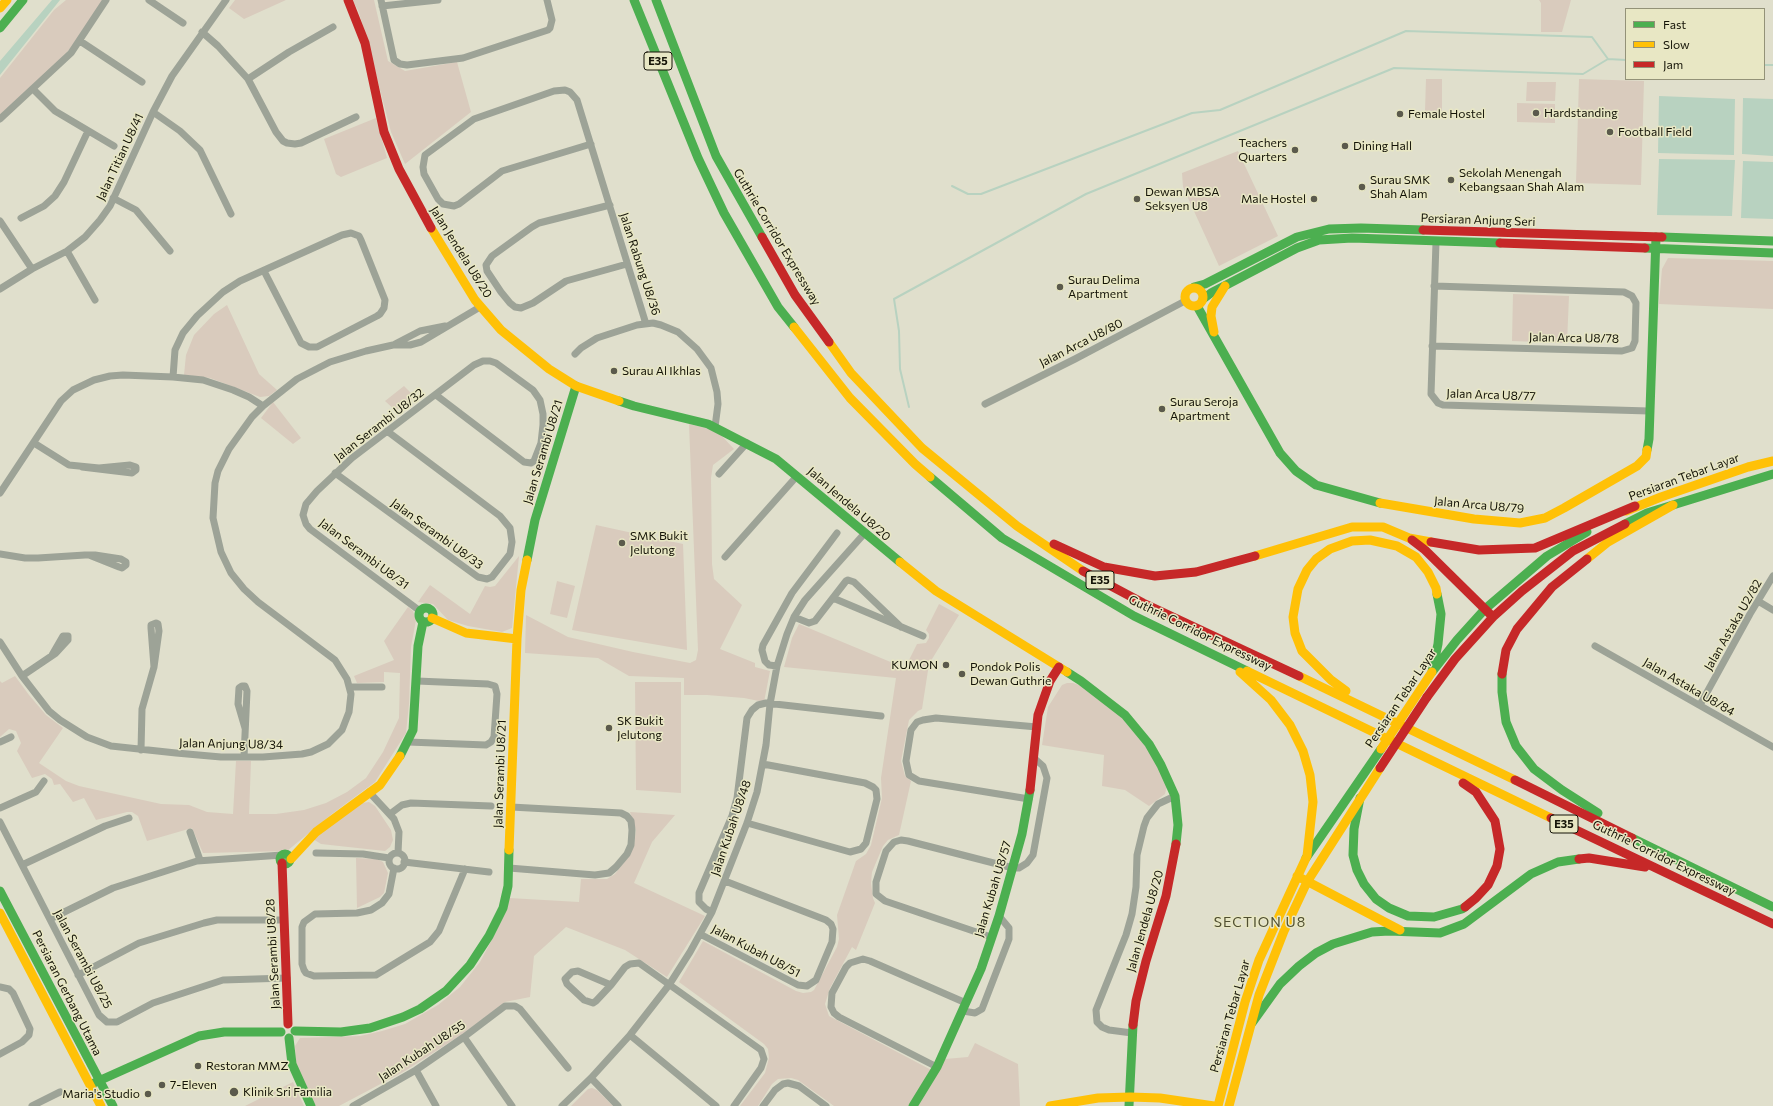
<!DOCTYPE html>
<html>
<head>
<meta charset="utf-8">
<style>
  body { margin:0 }
  #map { position:relative; width:1773px; height:1106px; overflow:hidden; background:#e0dfcc; font-family:Commissioner,sans-serif }
  canvas { display:block }
  .legend { position:absolute; left:1625px; top:8px; width:140px; height:72px; box-sizing:border-box; background:#e8e7c4; border:1px solid #939278; margin:0; padding:5px 7px; list-style:none; font-size:12px; color:#141307 }
  .legend li { display:flex; align-items:center; gap:8px; height:20px }
  .legend b { width:20px; border:1px solid #939278 }
</style>
</head>
<body>
<div id="map">
<canvas width="1773" height="1106"></canvas>
<ul class="legend">
<li><b style="height:5px;background:#4caf50"></b>Fast</li>
<li><b style="height:5px;background:#ffc107"></b>Slow</li>
<li><b style="height:5px;background:#c62828"></b>Jam</li>
</ul>
</div>
<script>
const context = document.querySelector('canvas').getContext('2d');
context.lineJoin = 'round';
function fillPath(path, color) { context.fillStyle = color; context.fill(path, 'evenodd'); }
const toPath = rows => new Path2D(rows.map(r => 'M' + r).join(''));
function strokePath(path, color, width, dash) { context.strokeStyle = color; context.lineWidth = width; context.lineCap = dash ? 'butt' : 'round'; context.setLineDash(dash || []); context.stroke(path); }
function label(font, color, halo, rows, align = 'center') {
  context.font = font + ' Commissioner,sans-serif'; context.lineWidth = 3; context.setLineDash([]); context.textBaseline = 'middle'; context.strokeStyle = halo; context.fillStyle = color; for (const [text, x, y, turn = 0] of rows) {
    context.save(); context.translate(x, y); context.rotate((+turn || 0) * Math.PI / 180); context.textAlign = isNaN(turn) ? turn : align; if (halo) context.strokeText(text, 0, 0); context.fillText(text, 0, 0); context.restore();
  }
}
fillPath(toPath([
  [66,0,103,0,74,44,61,59,0,115,0,78,54,10],
  [235,0,286,0,244,19,229,8],
  [352,0,374,0,388,61,405,71,457,62,471,112,405,164,391,132,365,32,358,10],
  [1539,0,1571,0,1562,32,1541,32,1541,3],
  [1426,79,1442,79,1442,111,1425,111],
  [1579,79,1644,81,1641,185,1576,183],
  [1527,82,1556,82,1555,101,1526,101],
  [1517,103,1555,104,1555,123,1517,122],
  [376,118,387,158,341,177,336,174,324,139],
  [1238,151,1278,236,1219,266,1183,187,1182,173],
  [1668,258,1773,261,1773,309,1659,304,1662,269],
  [1513,294,1569,296,1567,343,1512,341],
  [227,305,259,374,277,390,269,396,260,397,210,378,184,375,186,355,194,335,214,314],
  [404,386,415,397,396,411,385,401],
  [273,402,301,438,293,444,261,418],
  [689,424,710,429,720,434,734,449,713,465,711,478,712,564,714,579,742,605,720,649,755,663,755,667,770,671,764,702,744,698,707,695,684,695,684,678,629,676,598,658,525,653,526,615,568,637,633,652,690,663,696,660,698,650],
  [596,525,683,544,687,650,572,630],
  [519,556,512,628,502,632,468,626,448,620,433,604,418,602,430,585,470,614,485,586,490,587,495,586],
  [557,581,575,586,567,618,550,614],
  [939,604,959,615,929,664,922,709,918,711,909,720,901,761,905,776,911,781,899,835,888,840,883,846,872,872,871,883,873,898,875,903,856,950,852,947,830,988,825,1004,829,1016,937,1073,945,1059,968,1057,975,1043,1018,1064,1020,1106,834,1106,798,1080,791,1078,778,1079,772,1084,758,1106,740,1106,765,1073,769,1058,768,1049,764,1044,679,982,703,941,796,991,803,993,811,992,814,990,837,947,839,939,837,915,856,861,866,854,871,845,882,798,881,778,896,678,784,667,792,638,799,624,905,668,917,644,926,643,929,638,929,634,926,630],
  [408,607,413,611,416,620,411,647,409,704,406,733,375,782,332,814,287,851,203,853,192,828,147,841,138,816,132,812,127,812,96,820,84,798,73,802,60,784,54,785,52,779,45,774,32,778,17,751,21,743,16,731,9,729,0,737,0,681,2,683,15,676,29,695,46,715,63,728,39,763,66,781,79,786,161,804,189,805,207,812,233,814,236,761,251,761,249,814,276,814,304,810,326,803,347,792,366,778,383,752,399,718,400,673,384,672,384,682,357,683,354,676,394,660,384,641],
  [635,682,681,682,681,793,636,790],
  [1067,683,1073,683,1085,687,1117,712,1151,753,1167,786,1165,794,1149,806,1125,790,1102,786,1104,755,1042,745,1048,707,1062,685],
  [369,802,375,806,391,830,393,840,390,847,385,851,321,844,313,839,362,803],
  [630,812,675,815,652,842,634,883,705,916,667,977,625,950,566,927,534,956,530,997,505,1002,464,1033,405,1071,339,1106,315,1106,296,1066,295,1046,300,1038,360,1036,382,1031,405,1024,438,1005,460,987,480,962,496,932,509,898,579,902,581,879,607,879,615,874,626,860,634,846,636,830],
  [356,858,377,859,383,862,388,873,384,893,380,897,357,908],
  [293,1082,304,1106,245,1106],
  [592,1088,597,1090,613,1106,571,1106,588,1089]
]), '#d9cbbd');
fillPath(toPath([
  [52,0,60,0,0,75,0,61],
  [1659,96,1735,99,1734,155,1658,153],
  [1743,98,1773,99,1773,156,1742,154],
  [1659,159,1735,160,1732,216,1657,215],
  [1743,161,1773,162,1773,219,1741,218]
]), '#b8d2c0');
strokePath(toPath([
  [1764,65,1773,65],
  [952,186,968,194,981,194,1192,113,1220,110,1406,31,1592,37,1608,59],
  [909,407,900,369,899,331,894,299,1086,194,1394,68,1583,74,1608,59,1626,60]
]), '#b8d2c0', 2);
strokePath(toPath([
  [149,0,183,23],
  [381,0,394,60,400,64,407,65,463,58,548,30,550,28,552,20,547,0],
  [382,6,438,0],
  [202,32,218,46,248,79,276,132,283,141,287,143,295,144,301,143,356,117],
  [80,41,142,82],
  [248,79,289,52,333,27],
  [33,89,55,111,114,146],
  [153,112,180,131,200,150,231,214],
  [0,119,71,53,106,0],
  [591,144,502,171,459,204,454,206,443,204,438,199,424,174,423,167,425,155,474,119,554,91,565,90,570,92,577,100,646,324],
  [113,198,136,210,170,251],
  [610,205,539,223,532,227,492,256,486,265,487,271,501,292,510,303,515,307,521,308,533,303,566,281,627,264],
  [21,218,44,206,55,196,64,182,88,131],
  [0,221,32,269],
  [1436,242,1431,394,1438,403,1443,405,1649,411],
  [67,251,95,300],
  [0,289,32,269,67,251,85,237,100,220,110,206,153,112,172,76,226,0],
  [395,344,420,331,445,326],
  [1432,346,1622,351,1632,348,1635,341,1636,303,1632,296,1624,292,1434,286],
  [575,354,581,348,597,338,637,325,653,323,661,325,678,332,697,349,711,368,717,392,718,404,715,427],
  [173,377,175,350,183,333,197,316,223,292,240,281,342,235,351,233,359,236,361,240,385,300,384,308,380,314,377,316,317,347,309,347,301,343,299,339,264,271],
  [985,404,1075,359,1185,301],
  [34,443,69,465,99,468,130,465,136,467,136,470,132,473,82,467],
  [335,473,478,577,487,579,492,577,510,554,512,542,510,528,500,516,387,431],
  [719,474,747,443],
  [0,493,61,401,73,390,94,380,110,376,123,375,173,377,203,380,233,390,249,397,263,406],
  [0,554,25,558,38,558,85,555,95,555,121,559,126,562,126,565,122,568,119,567,89,555],
  [725,557,797,476],
  [833,598,923,636],
  [1758,601,1773,610],
  [420,611,310,529,306,524,303,515,306,504,317,491,352,458,474,365,483,361,490,361,496,363,533,390,540,400,543,414,543,425,541,443,534,461,531,463,524,462,436,395],
  [794,617,809,623,815,621,846,581,848,580,854,582,901,627],
  [0,642,22,676,49,711,60,720,87,737,111,746,176,753,221,757,263,757,302,754,311,752,328,744,342,730,349,712,351,694,347,679,335,660,258,602,244,589,231,573,221,552,213,518,215,483,218,471,229,449,252,417,263,406,297,379,330,362,366,351,393,345,410,345,421,342,480,307],
  [1595,646,1773,747],
  [777,666,769,665,765,661,762,650,763,645,792,593,837,533],
  [22,676,56,653,68,640,68,636,63,636,52,655],
  [350,687,382,687],
  [1700,705,1750,614,1773,576],
  [0,742,11,737],
  [408,742,486,745,491,742,494,737,497,694,495,686,488,684,417,681],
  [141,750,142,709,154,667,159,631,158,624,156,623,151,625,151,628,154,667],
  [244,757,247,691,245,686,242,686,239,688,238,704,245,728],
  [369,792,394,819,399,832,398,853],
  [1029,799,919,781,909,775,906,761,911,730,917,722,923,720,936,718,1037,727],
  [0,808,36,792,44,781],
  [390,814,402,805,411,803,491,806],
  [0,822,99,1015,107,1022,117,1022,153,1003,223,980,287,978],
  [747,823,850,852,861,849,866,843,877,799,876,790,873,787,865,783,763,764],
  [190,832,200,860],
  [316,853,363,854,389,858],
  '389 861a8 8 0 1 1 16 0a8 8 0 1 1-16 0Z',
  [404,862,489,872],
  [22,865,105,826,129,818],
  [394,868,389,894,382,903,371,910,357,913,315,914,304,922,302,927,302,964,304,970,306,973,314,976,376,975,430,942,439,931,465,869],
  [509,868,595,875,609,873,616,867,627,854,631,845,632,830,631,821,627,816,621,813,511,807],
  [712,912,706,909,699,902,699,893,732,816,737,798,747,718,752,710,758,705,766,703,881,716],
  [50,919,113,888,197,861,282,855],
  [700,934,798,985,807,986,816,980,832,942,833,929,831,924,826,920,725,881],
  [991,937,885,901,876,894,876,882,886,851,894,842,901,840,908,841,1013,868,1019,868,1027,863,1033,855,1047,778,1043,766,1034,758],
  [78,975,139,943,204,923,217,920,283,920],
  [611,985,578,971,572,972,565,979,567,984,584,1000,593,1003,596,1001,611,985,625,967,630,964,639,963,761,1050,764,1059,761,1068,734,1106],
  [0,987,9,989,13,993,30,1029,29,1035,22,1042,0,1054],
  [963,1011,975,1013,982,1009,1009,939,1009,928,999,916],
  [1132,1033,1109,1030,1102,1027,1097,1022,1096,1010,1126,935,1132,914,1136,887,1137,855,1144,826,1147,818,1158,804,1175,796],
  [630,1035,716,1106],
  [464,1037,512,1106],
  [937,1067,839,1017,834,1013,831,1007,832,993,846,967,850,963,863,959,870,961,966,1003],
  [416,1070,436,1106],
  [591,1078,618,1106],
  [32,1106,60,1092],
  [353,1106,416,1070,464,1037,505,1006,515,1006,520,1009,568,1068],
  [562,1106,591,1078,630,1035,669,985,690,952,712,912,747,823,757,792,766,745,770,704,777,666,787,634,794,617,805,600,864,534],
  [763,1106,775,1090,783,1084,788,1083,799,1086,826,1106]
]), '#9da397', 7);
strokePath(toPath([
  [634,0,698,158,724,213,778,307,794,327],
  [656,0,716,156,762,237],
  [0,28,23,0],
  [1662,237,1773,241],
  [1645,248,1773,253],
  [1194,287,1205,284,1297,237,1329,229,1361,228,1423,230],
  [1203,299,1211,293,1297,248,1319,240,1352,238,1500,243],
  [1197,306,1280,453,1296,471,1316,485,1380,503],
  [619,401,634,406,708,424,776,459,900,562],
  [1647,450,1649,439,1656,237],
  [930,477,1002,538,1134,616,1247,671],
  [1625,524,1647,513,1773,474],
  [527,560,535,520,576,386],
  '419 615a7 7 0 1 1 14 0a7 7 0 1 1-14 0Z',
  [1067,672,1081,681,1125,715,1149,744,1161,765,1175,796,1178,825,1176,844],
  [1432,672,1457,640,1485,609,1547,556,1587,532],
  [1432,672,1438,644,1441,614,1437,594],
  [1502,674,1502,692,1506,722,1516,746,1534,769,1562,790,1598,813],
  [400,756,413,730,418,646,423,622],
  [1360,798,1354,829,1353,855,1357,870,1364,884,1376,899,1389,908,1408,916,1434,917,1462,909,1465,907],
  [1632,838,1773,907],
  '280 859a5 5 0 1 1 10 0a5 5 0 1 1-10 0Z',
  [1306,858,1381,749],
  [0,891,113,1106],
  [1252,1023,1280,984,1299,966,1316,953,1333,944,1372,932,1389,931,1440,933,1464,924,1531,874,1558,862,1579,859],
  [295,1031,341,1032,370,1028,403,1017,420,1009,446,991,470,965,489,936,503,908,508,886,509,850],
  [289,1038,292,1064,311,1106],
  [94,1083,199,1036,224,1032,281,1032],
  [913,1106,937,1067,981,969,999,916,1022,834,1030,790],
  [1129,1106,1133,1025]
]), '#4caf50', 9);
strokePath(toPath([
  [0,8,7,0],
  [431,228,475,300,501,330,549,369,576,386,619,401],
  '1185 297a9 9 0 1 1 18 0a9 9 0 1 1-18 0Z',
  [794,327,850,398,915,464,930,477],
  [1214,332,1211,316,1212,307,1225,286],
  [829,342,851,373,922,448,1017,526,1083,571],
  [1380,503,1474,519,1520,523,1545,518,1564,508,1637,466,1646,457,1647,450],
  [1626,511,1661,497,1748,467,1773,461],
  [1255,556,1352,527,1383,527,1409,538,1431,542],
  [1587,559,1608,542,1673,505],
  [900,562,936,591,1067,672],
  [432,618,466,633,517,639],
  [1247,671,1551,818],
  [1240,672,1271,700,1290,725,1303,751,1310,775,1313,802,1307,856],
  [1299,676,1515,780],
  [1346,691,1331,680,1302,651,1295,633,1293,617,1298,589,1307,570,1316,559,1330,549,1352,541,1370,540,1397,546,1416,557,1428,572,1436,588,1437,594],
  [509,850,517,639,521,590,527,560],
  [291,859,316,832,380,785,400,756],
  [1297,876,1400,930],
  [0,913,101,1106],
  [1050,1106,1098,1098,1130,1097,1160,1098,1214,1106],
  [1218,1106,1245,1002,1259,960,1306,858],
  [1229,1106,1259,995,1284,931,1307,882,1380,768]
]), '#ffc107', 9);
strokePath(toPath([
  [348,0,365,43,384,132,399,169,431,228],
  [1423,230,1662,237],
  [762,237,795,295,829,342],
  [1500,243,1645,248],
  [1412,540,1425,550,1493,617],
  [1431,542,1479,550,1535,548,1635,506],
  [1054,544,1104,567,1155,576,1196,572,1255,556],
  [1083,571,1143,603,1299,676],
  [1502,674,1506,650,1517,629,1552,587,1587,559],
  [1427,697,1455,659,1493,617,1522,591,1573,551,1625,524],
  [1515,780,1632,838],
  [1463,783,1476,792,1495,821,1500,849,1497,866,1488,885,1476,898,1465,907],
  [1030,790,1038,715,1050,681,1059,667],
  [1551,818,1773,924],
  [1579,859,1589,858,1645,867],
  [282,863,288,1024],
  [1133,1025,1136,1001,1146,961,1166,896,1176,844]
]), '#c62828', 9);
strokePath(toPath([
  [1381,749,1432,672]
]), '#ffc107', 9);
strokePath(toPath([
  [1380,768,1427,697]
]), '#c62828', 9);
for (const [x, y, r, color] of [
  [1536,113,4,"#5b5a4c"],
  [1400,114,4,"#5b5a4c"],
  [1610,132,4,"#5b5a4c"],
  [1345,146,4,"#5b5a4c"],
  [1295,150,4,"#5b5a4c"],
  [1451,180,4,"#5b5a4c"],
  [1362,187,4,"#5b5a4c"],
  [1137,199,4,"#5b5a4c"],
  [1314,199,4,"#5b5a4c"],
  [1060,287,4,"#5b5a4c"],
  [614,371,4,"#5b5a4c"],
  [1162,409,4,"#5b5a4c"],
  [622,543,4,"#5b5a4c"],
  [946,665,4,"#5b5a4c"],
  [962,674,4,"#5b5a4c"],
  [609,728,4,"#5b5a4c"],
  [198,1066,4,"#5b5a4c"],
  [162,1085,4,"#5b5a4c"],
  [234,1092,5,"#5b5a4c"],
  [148,1094,4,"#5b5a4c"]
]) { const dot = new Path2D(); dot.arc(x, y, r, 0, 2 * Math.PI); context.fillStyle = color; context.fill(dot); strokePath(dot, '#e8e7c4', 1.5); }
for (const [x, y, w] of [
  [658,61,28],
  [1100,580,28],
  [1564,824,28]
]) { const box = new Path2D(); box.roundRect(x - w / 2, y - 9, w, 18, 3); context.fillStyle = '#e8e7c4'; context.fill(box); strokePath(box, '#141307', 1); }
label('bold 11px', '#141307', null, [
  ["E35",658,61],
  ["E35",1100,580],
  ["E35",1564,824]
]);
label('12px', '#141307', '#e8e7c4', [
  ["Hardstanding",1544,113],
  ["Female Hostel",1408,114],
  ["Football Field",1618,132],
  ["Teachers",1287,143,"right"],
  ["Quarters",1287,157,"right"],
  ["Dining Hall",1353,146],
  ["Sekolah Menengah",1459,173],
  ["Kebangsaan Shah Alam",1459,187],
  ["Surau SMK",1370,180],
  ["Shah Alam",1370,194],
  ["Dewan MBSA",1145,192],
  ["Seksyen U8",1145,206],
  ["Male Hostel",1306,199,"right"],
  ["Surau Delima",1068,280],
  ["Apartment",1068,294],
  ["Surau Al Ikhlas",622,371],
  ["Surau Seroja",1170,402],
  ["Apartment",1170,416],
  ["SMK Bukit",630,536],
  ["Jelutong",630,550],
  ["KUMON",938,665,"right"],
  ["Pondok Polis",970,667],
  ["Dewan Guthrie",970,681],
  ["SK Bukit",617,721],
  ["Jelutong",617,735],
  ["Restoran MMZ",206,1066],
  ["7-Eleven",170,1085],
  ["Klinik Sri Familia",243,1092],
  ["Maria's Studio",140,1094,"right"]
], 'left');
label('12px', '#141307', '#e8e7c4', [
  ["Jalan Titian U8/41",120,157,-65],
  ["Persiaran Anjung Seri",1478,220,2],
  ["Guthrie Corridor Expressway",777,237,59],
  ["Jalan Jendela U8/20",461,252,58],
  ["Jalan Rabung U8/36",640,264,72],
  ["Jalan Arca U8/78",1574,338,1],
  ["Jalan Arca U8/80",1081,343,-27],
  ["Jalan Arca U8/77",1491,395,2],
  ["Jalan Serambi U8/32",379,425,-38],
  ["Jalan Serambi U8/21",543,452,-73],
  ["Persiaran Tebar Layar",1684,477,-20],
  ["Jalan Jendela U8/20",849,504,41],
  ["Jalan Arca U8/79",1479,505,5],
  ["Jalan Serambi U8/33",437,534,36],
  ["Jalan Serambi U8/31",364,554,37],
  ["Jalan Astaka U2/82",1733,625,-60],
  ["Guthrie Corridor Expressway",1200,633,26],
  ["Jalan Astaka U8/84",1689,687,30],
  ["Persiaran Tebar Layar",1401,698,-56],
  ["Jalan Anjung U8/34",231,744,1],
  ["Jalan Serambi U8/21",500,774,-88],
  ["Jalan Kubah U8/48",731,828,-71],
  ["Guthrie Corridor Expressway",1664,858,26],
  ["Jalan Kubah U8/57",993,889,-73],
  ["Jalan Jendela U8/20",1145,921,-74],
  ["Jalan Kubah U8/51",756,951,28],
  ["Jalan Serambi U8/28",273,954,-93],
  ["Jalan Serambi U8/25",83,959,62],
  ["Persiaran Gerbang Utama",67,993,63],
  ["Persiaran Tebar Layar",1230,1016,-74],
  ["Jalan Kubah U8/55",422,1051,-33]
]);
context.letterSpacing = '1px';
label('14px', '#504f31', '#e8e7c4', [
  ["SECTION U8",1260,922]
]);
context.letterSpacing = '0px';
</script>
</body>
</html>
